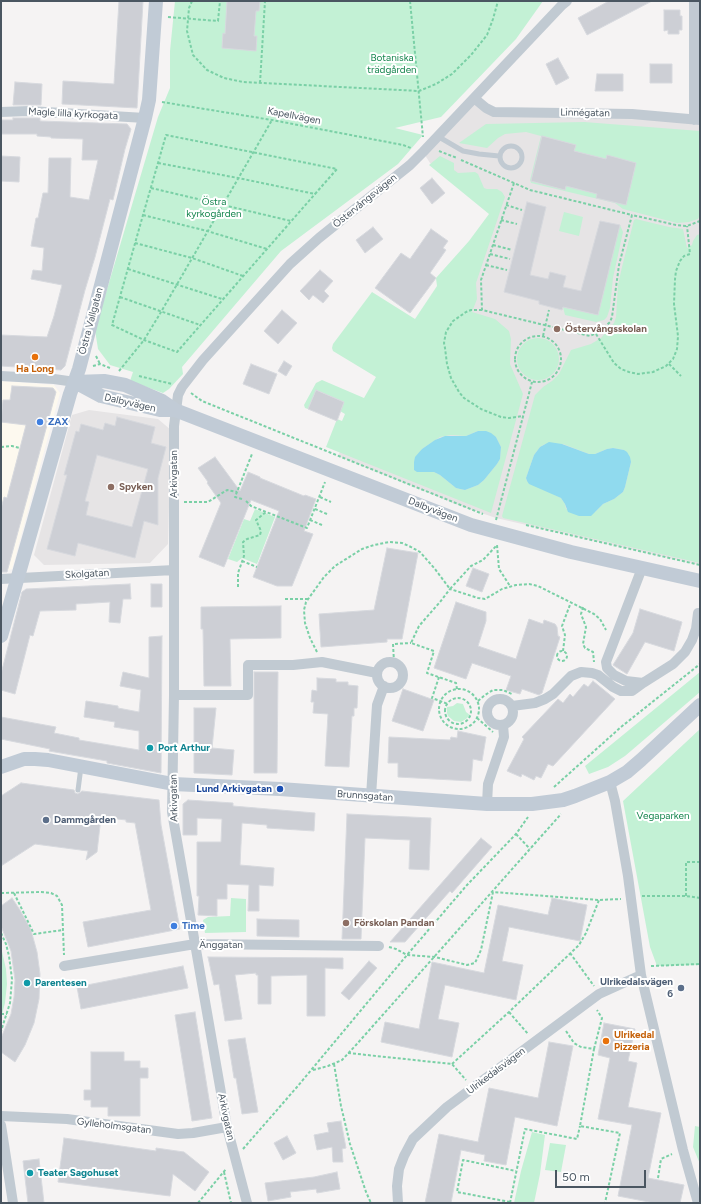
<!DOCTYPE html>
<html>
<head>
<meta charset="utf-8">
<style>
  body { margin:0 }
  #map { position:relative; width:701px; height:1204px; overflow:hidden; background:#f5f3f3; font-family:Figtree,sans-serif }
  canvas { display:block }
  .frame { position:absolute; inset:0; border:2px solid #4a5661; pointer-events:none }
  .scale { position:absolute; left:555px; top:1170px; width:91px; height:18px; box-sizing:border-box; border:2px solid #4a5661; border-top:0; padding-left:5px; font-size:12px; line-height:14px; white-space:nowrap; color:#4a5661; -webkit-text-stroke:3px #fff; paint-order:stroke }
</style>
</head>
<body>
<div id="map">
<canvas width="701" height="1204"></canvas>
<div class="frame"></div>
<div class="scale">50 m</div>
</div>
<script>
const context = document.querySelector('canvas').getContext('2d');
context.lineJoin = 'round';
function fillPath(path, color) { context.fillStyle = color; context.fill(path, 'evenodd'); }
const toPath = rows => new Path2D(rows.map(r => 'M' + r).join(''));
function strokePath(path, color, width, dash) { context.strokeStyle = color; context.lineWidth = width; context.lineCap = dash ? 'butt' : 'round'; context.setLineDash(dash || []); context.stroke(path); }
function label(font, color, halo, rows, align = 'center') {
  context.font = font + ' Figtree,sans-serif'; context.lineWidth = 4; context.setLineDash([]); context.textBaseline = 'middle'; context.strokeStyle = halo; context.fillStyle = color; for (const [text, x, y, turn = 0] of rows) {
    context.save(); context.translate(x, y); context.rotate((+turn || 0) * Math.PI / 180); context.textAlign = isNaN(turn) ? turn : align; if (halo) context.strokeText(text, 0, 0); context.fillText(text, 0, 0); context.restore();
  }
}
fillPath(toPath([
  [1,381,54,385,60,393,12,569,1,572]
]), '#fdf9ef');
fillPath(toPath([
  [474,98,486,108,700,120,700,565,496,518,458,505,338,456,365,398,491,213,430,163,423,152],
  [89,410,158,419,171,430,168,544,150,563,44,565,34,555,72,415]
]), '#e6e4e5');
fillPath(toPath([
  [175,1,543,1,516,39,441,117,395,128,423,135,398,164,281,251,182,367,183,374,169,389,163,393,130,381,133,372,110,365,98,349,95,330,158,117,170,88,170,51],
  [584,122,700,131,700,215,698,219,689,222,677,223,623,209,615,203,531,183,530,180,541,136,526,132,505,134,498,138,487,148,459,143,486,124],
  [542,136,576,145,574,151,606,159,607,156,636,163,626,205,597,198,598,192,592,193,577,189,577,186,566,184,565,190,531,181],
  [440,156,454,163,454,170,458,173,475,172,478,174,484,188,487,189,497,189,502,192,505,197,476,283,477,299,472,312,495,319,509,331,511,339,510,364,523,394,491,513,326,447,337,419,342,421,345,414,340,411,344,402,316,390,308,409,305,408,304,405,316,383,322,380,364,398,376,377,333,351,332,348,333,344,372,292,415,319,437,286,436,278,469,241,489,214,429,165],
  [478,431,496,437,501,447,500,459,497,464,484,480,478,485,465,490,460,489,456,488,440,475,434,472,421,472,414,470,414,462,422,449,440,437,451,435,466,436],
  [564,212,583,217,579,236,559,231],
  [636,219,669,227,683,229,687,248,692,245,693,241,697,235,700,234,700,563,503,518,502,516,535,395,543,387,552,381,559,374,571,350,591,344,601,338,614,323,616,317,618,285,622,267,634,220],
  [545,444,563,444,589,454,595,454,607,449,613,448,624,450,631,462,625,487,623,492,614,499,603,504,595,512,566,509,565,504,561,498,527,481,526,478,534,455,540,447],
  [620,225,623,232,613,278,610,308,607,317,604,320,596,322,565,315,563,307,598,315],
  '517 359a21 21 0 1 1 42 0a21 21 0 1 1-42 0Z',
  [255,509,275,517,257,564,242,558,237,562,228,559,244,519,250,521],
  [700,672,700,692,625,756,608,767,589,774,585,766],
  [457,703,463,704,466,712,470,715,466,719,461,722,454,721,448,716,447,713,447,707,453,706],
  [700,729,700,965,657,966,650,947,623,801],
  [231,898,246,899,246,932,205,933,203,920,208,917,230,916],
  [1,947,6,969,7,984,5,1003,1,1018],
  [695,1126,700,1127,700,1164,693,1147],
  [532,1132,545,1135,540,1174,534,1203,514,1203,521,1171],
  [550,1143,566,1145,561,1172,545,1170]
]), '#c3f1d5');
fillPath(toPath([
  [478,431,486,431,491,433,496,437,501,447,500,459,497,464,484,480,478,485,465,490,460,489,456,488,440,475,434,472,417,472,414,470,414,462,415,457,422,449,435,440,445,436,466,436],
  [549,442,562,444,589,454,595,454,607,449,613,448,624,450,627,452,630,457,631,462,625,487,623,492,614,499,603,504,591,516,579,516,568,512,565,504,561,498,529,484,527,481,526,478,534,455,540,447]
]), '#90daee');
const building = toPath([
  [119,1,143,1,137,108,62,104,63,81,114,84,119,1],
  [227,1,260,1,259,11,256,11,254,36,257,36,256,51,222,48,223,33,225,34,227,1],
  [609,1,652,1,587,35,578,18,609,1],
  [664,10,680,10,680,16,682,16,682,30,679,30,679,34,668,34,668,30,664,31,664,10],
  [558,58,569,78,556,85,546,64,558,58],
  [650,64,672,64,672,83,650,83,650,64],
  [597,74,623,74,623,91,595,91,597,74],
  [15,82,42,84,41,105,13,105,15,82],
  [13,118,40,118,40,121,127,124,131,129,125,149,113,200,110,199,95,257,85,290,65,366,61,370,1,366,1,335,47,337,54,316,62,285,31,279,33,270,42,271,44,248,31,246,36,218,38,218,43,193,48,193,49,158,71,158,70,197,89,200,98,160,82,160,83,139,51,138,51,137,37,136,37,134,1,134,1,120,13,120,13,118],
  [542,136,576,145,574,151,606,159,607,155,636,163,626,205,596,198,597,194,566,186,565,190,531,181,542,136],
  [1,156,20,157,19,182,1,181,1,156],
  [432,178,445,193,432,204,420,188,432,178],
  [527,202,546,207,530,275,548,279,550,272,566,276,563,287,581,291,600,221,620,225,598,315,563,307,562,310,539,304,539,301,504,292,527,202],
  [373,227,383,239,365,253,356,240,373,227],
  [431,229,448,241,443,248,446,250,430,273,436,278,410,313,375,288,401,253,410,259,431,229],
  [320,270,333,281,324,291,329,296,323,303,313,295,309,300,300,291,320,270],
  [282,310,297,323,278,344,264,331,282,310],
  [284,361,292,366,286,376,278,371,284,361],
  [251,364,277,374,269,394,243,384,251,364],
  [12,386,53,388,56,392,7,572,1,572,1,509,4,497,7,498,26,425,1,422,3,400,10,400,12,386],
  [316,390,344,402,337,421,308,409,316,390],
  [117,417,155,427,151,443,166,447,158,478,158,525,144,521,135,558,78,543,75,556,47,549,67,475,64,475,76,431,79,432,81,424,103,430,105,423,115,426,117,417],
  [97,455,148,469,132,527,86,515,89,502,85,501,97,455],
  [215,457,240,491,248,472,260,477,260,478,304,496,305,495,316,499,304,531,313,534,292,586,277,586,253,577,279,511,251,500,224,567,199,557,221,503,207,483,208,482,198,468,215,457],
  [387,548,418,553,402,639,387,639,387,642,321,647,319,614,374,610,387,548],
  [473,568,489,574,482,592,466,586,473,568],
  [130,584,131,599,123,599,120,623,109,622,110,602,76,604,76,610,40,611,33,636,30,635,15,694,1,690,1,674,22,592,26,589,130,584],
  [151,584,162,584,162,607,151,607,151,584],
  [456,602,486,612,486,621,478,646,516,659,529,619,543,624,544,620,555,624,557,627,558,636,560,637,542,693,539,695,522,689,520,694,506,690,511,676,472,663,466,679,434,668,456,602],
  [281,606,281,638,230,639,231,686,204,686,203,629,201,629,201,607,281,606],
  [640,609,682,622,674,651,645,642,627,674,613,665,633,633,640,609],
  [162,636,161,773,107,763,107,761,49,751,50,749,1,739,1,717,56,727,54,733,79,738,79,740,139,750,139,731,114,727,115,722,84,717,86,701,118,706,118,708,139,712,141,690,120,686,123,672,149,678,149,637,162,636],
  [254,672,278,672,277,773,254,773,254,672],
  [317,678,336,679,336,682,348,682,348,685,358,686,357,708,354,708,354,716,352,716,349,767,325,766,328,714,313,713,314,702,311,702,312,690,317,691,317,678],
  [593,681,615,699,553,766,548,764,541,778,536,776,534,780,522,774,521,777,507,771,524,739,522,737,558,699,563,703,570,694,573,697,584,684,588,687,593,681],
  [403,689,434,700,423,731,392,721,403,689],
  [194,708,216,708,212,748,234,750,232,775,194,773,194,708],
  [458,731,486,737,482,761,473,759,471,781,398,777,398,763,388,763,389,737,450,740,451,737,457,738,458,731],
  [21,783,74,790,75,793,78,794,82,791,159,800,161,825,180,929,88,947,83,922,151,910,135,823,126,822,126,820,101,817,97,852,86,860,88,851,35,844,1,866,1,796,21,783],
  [188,800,233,803,233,806,315,813,314,831,267,828,267,825,242,823,240,865,274,868,273,886,259,885,259,911,248,911,249,885,227,884,227,899,217,899,217,916,198,915,199,896,197,896,197,842,221,842,222,819,197,818,197,835,183,835,183,804,188,800],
  [347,814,431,818,429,870,409,869,410,840,365,838,361,939,342,939,347,814],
  [481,838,492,847,452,893,450,891,405,942,390,942,481,838],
  [12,898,20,910,31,930,37,952,40,974,39,999,34,1023,25,1045,15,1062,1,1052,1,1038,11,1014,14,997,15,980,11,951,1,926,1,906,12,898],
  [552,898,587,905,580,941,509,927,502,961,523,965,516,1000,445,985,438,1019,459,1023,452,1057,381,1042,385,1022,419,1029,432,962,484,973,498,905,548,915,552,898],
  [257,919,299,920,299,937,257,936,257,919],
  [208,957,343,958,343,969,325,968,325,1016,307,1016,307,975,271,976,271,1004,258,1004,258,975,256,975,256,973,235,975,242,1019,225,1021,219,984,214,985,208,957],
  [369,961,377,968,349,1000,341,993,369,961],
  [183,966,188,988,81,1009,77,987,183,966],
  [195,1012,212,1118,192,1121,175,1015,195,1012],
  [604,1023,635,1029,628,1061,637,1063,628,1107,661,1113,648,1178,684,1185,680,1203,654,1203,618,1196,632,1125,598,1119,610,1058,598,1055,604,1023],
  [245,1038,258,1112,242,1114,236,1078,234,1078,228,1040,245,1038],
  [549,1042,573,1046,557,1126,515,1117,506,1165,484,1161,485,1155,461,1150,451,1203,425,1203,439,1134,478,1142,489,1088,538,1098,549,1042],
  [91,1052,124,1052,124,1061,140,1061,140,1068,148,1068,148,1078,140,1078,140,1116,108,1116,108,1107,91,1107,91,1100,84,1100,84,1090,91,1090,91,1052],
  [341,1121,346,1148,342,1149,343,1162,333,1162,332,1147,317,1150,314,1135,329,1132,327,1123,341,1121],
  [287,1136,296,1153,283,1160,274,1143,287,1136],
  [64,1138,156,1151,156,1148,184,1152,209,1172,195,1191,173,1174,170,1196,58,1182,64,1138],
  [39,1159,44,1203,28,1203,23,1161,39,1159],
  [337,1172,340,1189,317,1193,316,1189,290,1192,291,1197,268,1201,265,1183,314,1177,337,1172]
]);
fillPath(building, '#cdcfd5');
strokePath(building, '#d7d9de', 1);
strokePath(toPath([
  [192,1,189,8,187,31,193,55,207,70,224,78,243,82,419,91,436,84,452,74,471,55,487,35,493,19,498,1],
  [410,1,423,137],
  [168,17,218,21,220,1],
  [260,83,265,1],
  [162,102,272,120,403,145,411,148],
  [439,151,457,158],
  [461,160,530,190,632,215],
  [158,163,238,178,315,194,337,169,166,135,158,163,143,215,112,325,144,340,177,352,315,194],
  [514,183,481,280,482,310,590,336,599,332,610,322,612,317,619,265,632,215,676,225,687,226,700,221],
  [151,188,291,221],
  [506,205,522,210],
  [143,215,207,231,267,249],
  [501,220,517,224],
  [135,243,192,258,243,276],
  [493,245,512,250],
  [490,254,510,259],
  [486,265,507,270],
  [128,269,222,299],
  [120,297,200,325],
  [482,310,471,310,466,312,453,321,446,332,444,343,445,348,447,364,451,378,459,392,464,398,481,409,501,417,509,418,523,416],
  [596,334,614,363,621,369,629,372,638,374,653,372,666,366,673,359,677,349,678,336,674,304,675,279,676,271,680,261,684,256,690,254,687,226],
  '515 359a23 23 0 1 1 46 0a23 23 0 1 1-46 0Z',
  [543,336,549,310],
  [96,356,100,364],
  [669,364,681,376],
  [93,366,100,364,110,368],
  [119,371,144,340,161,312,272,120],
  [139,376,172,384],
  [191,393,202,401,483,514],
  [1,447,12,446,20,448],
  [320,497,331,502],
  [242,499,235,497,252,454],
  [246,501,251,506,307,528,325,482],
  [184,502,208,502,227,490,237,492],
  [315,509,327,514],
  [310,520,322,525],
  [496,520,532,382],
  [526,525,700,565],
  [242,561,257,567],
  [238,587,238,573,244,556,243,542,247,539,260,535,261,531,256,520,266,512],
  [285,599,308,599],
  [583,607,581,614,586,627,583,644,585,648,593,652,594,662],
  '557 656a5 5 0 1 1 10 0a5 5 0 1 1-10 0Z',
  [563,651,565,635,562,626,571,602],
  [317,652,310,638,305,623,304,610,306,602,324,577,335,566,362,549,374,545,389,542,402,543,411,547,420,552,435,569,450,589,471,566,483,560,497,545,499,569,510,586],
  [394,662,393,644,411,643],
  [439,677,432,698,448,704],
  '439 709a20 20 0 1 1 40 0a20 20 0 1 1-40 0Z',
  [457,689,456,683,427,673,434,651,411,643,419,626,440,602,450,589,478,598,485,599,502,589,516,585,529,584,538,586,594,614,600,619,606,630],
  '445 711a13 13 0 1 1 26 0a13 13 0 1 1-26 0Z',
  [478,701,485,695,493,690,503,690,512,694],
  [477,718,493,732],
  [554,787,621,727,700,664],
  [516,834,530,849],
  [1,893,41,892,51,893,57,896,62,905,64,955],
  [14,893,34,934,63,930],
  [642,896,686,896,700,898],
  [686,896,686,862,700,862],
  [1,933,6,944,9,956,12,979,10,1003,1,1031],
  [389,947,396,949,407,955,435,957,467,965,475,963,481,950,493,892,599,900,621,899],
  [570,953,594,986],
  [651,966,700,964],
  [509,1012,528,1034],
  [1,1014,7,1014],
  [566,1031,574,1043,581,1047,594,1049,580,1126,620,1133,605,1203],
  [594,1049,602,1018,597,1010],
  [348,1053,452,1064,466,1080],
  [334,1064,341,1106,350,1144,366,1192,371,1203],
  [452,1064,509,1012,579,945,586,933,599,900],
  [313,1070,328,1066,342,1060,356,1045,561,814],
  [243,1149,297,1087,407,955,467,885,516,834,528,817],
  [224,1172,231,1203],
  [658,1178,661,1159,672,1154],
  [510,1202,457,1192,463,1160,516,1171],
  [198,1203,226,1169],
  [510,1203,525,1129,577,1139,580,1126]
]), '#7ad0a6', 2, [3, 2]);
strokePath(toPath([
  [439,137,463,151,479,154,499,156],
  '500 157a11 11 0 1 1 22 0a11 11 0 1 1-22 0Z',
  [78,790,81,767]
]), '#c1cad2', 5);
strokePath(toPath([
  [694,1,694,120],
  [474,98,486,108,494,112,632,114,700,120],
  [1,112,29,111,145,118],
  [1,376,54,379,75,382],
  [642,568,606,662,607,668,614,675,626,681,643,683,673,664,685,652,692,640,696,629,698,613],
  [1,579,174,570],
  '377 675a13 13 0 1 1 26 0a13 13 0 1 1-26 0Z',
  [174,695,248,695,248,665,293,665,322,662,377,673],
  '487 712a13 13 0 1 1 26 0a13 13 0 1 1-26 0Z',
  [512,706,535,703,545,699,553,694,571,676,581,672,592,673,598,675,613,687,621,691,632,691,643,683],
  [610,782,615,801,628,876,641,975,683,1150,698,1203],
  [371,796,377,705,384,686],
  [487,804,488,784,504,737,503,725],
  [64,966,195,944,379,946],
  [1,1116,67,1119,178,1134,193,1133,227,1127],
  [1,1125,13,1203],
  [247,1203,227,1127,172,812,174,695,174,426,178,395,182,387,203,360,290,264,319,238,410,165,423,152,562,5,567,1],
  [398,1203,397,1186,399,1169,404,1156,413,1139,447,1107,599,994,641,975]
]), '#c1cad2', 10);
strokePath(toPath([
  [75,382,104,381,125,385,162,401,175,410,471,525,571,552,700,581],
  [75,382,101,396,160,410,173,410],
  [1,636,70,394,79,369,145,118,149,100,156,1],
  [1,767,24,759,35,759,48,760,173,784,280,789,487,804,532,804,563,800,575,796,610,782,627,772,641,760,700,705]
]), '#c1cbd6', 14);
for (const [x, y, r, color] of [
  [557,329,4,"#8d6e63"],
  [35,357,4,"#e8710a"],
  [40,422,4,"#3f7fe0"],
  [111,487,4,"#8d6e63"],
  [150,748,4,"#0f9aa8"],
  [280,789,4,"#1a4fb4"],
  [46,820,4,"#5c6f8a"],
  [346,923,4,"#8d6e63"],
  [174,926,4,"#3f7fe0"],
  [27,983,4,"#0f9aa8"],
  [681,988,4,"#5c6f8a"],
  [606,1041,4,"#e8710a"],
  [30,1173,4,"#0f9aa8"]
]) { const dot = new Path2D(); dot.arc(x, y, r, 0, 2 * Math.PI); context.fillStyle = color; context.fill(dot); strokePath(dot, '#fff', 1.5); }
label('10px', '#17864f', '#fff', [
  ["Botaniska",392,58],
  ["trädgården",392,70],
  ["Östra",214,202],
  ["kyrkogården",214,214],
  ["Vegaparken",663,816]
]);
label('10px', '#4a5661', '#fff', [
  ["Linnégatan",585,113,1],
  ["Magle lilla kyrkogata",73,114,3],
  ["Kapellvägen",294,116,11],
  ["Östervångsvägen",365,201,-39],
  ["Östra Vallgatan",91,321,-75],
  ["Dalbyvägen",130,403,13],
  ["Arkivgatan",174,474,-90],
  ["Dalbyvägen",433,510,21],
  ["Skolgatan",87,574,-3],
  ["Brunnsgatan",365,796,4],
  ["Arkivgatan",174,798,-91],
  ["Änggatan",221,945],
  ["Ulrikedalsvägen",496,1071,-37],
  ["Arkivgatan",226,1117,78],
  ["Gylleholmsgatan",114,1126,7]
]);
label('bold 10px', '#785e54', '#fff', [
  ["Östervångsskolan",565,329],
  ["Spyken",119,487],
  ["Förskolan Pandan",354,923]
], 'left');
label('bold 10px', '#c56008', '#fff', [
  ["Ha Long",35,369],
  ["Ulrikedal",614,1035,"left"],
  ["Pizzeria",614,1047,"left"]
]);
label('bold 10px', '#366cbe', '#fff', [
  ["ZAX",48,422],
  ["Time",182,926]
], 'left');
label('bold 10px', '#0d838f', '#fff', [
  ["Port Arthur",158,748],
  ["Parentesen",35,983],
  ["Teater Sagohuset",38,1173]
], 'left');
label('bold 10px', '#164399', '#fff', [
  ["Lund Arkivgatan",272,789]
], 'right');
label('bold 10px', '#4e5e75', '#fff', [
  ["Dammgården",54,820],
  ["Ulrikedalsvägen",673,982,"right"],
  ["6",673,994,"right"]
], 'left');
</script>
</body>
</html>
